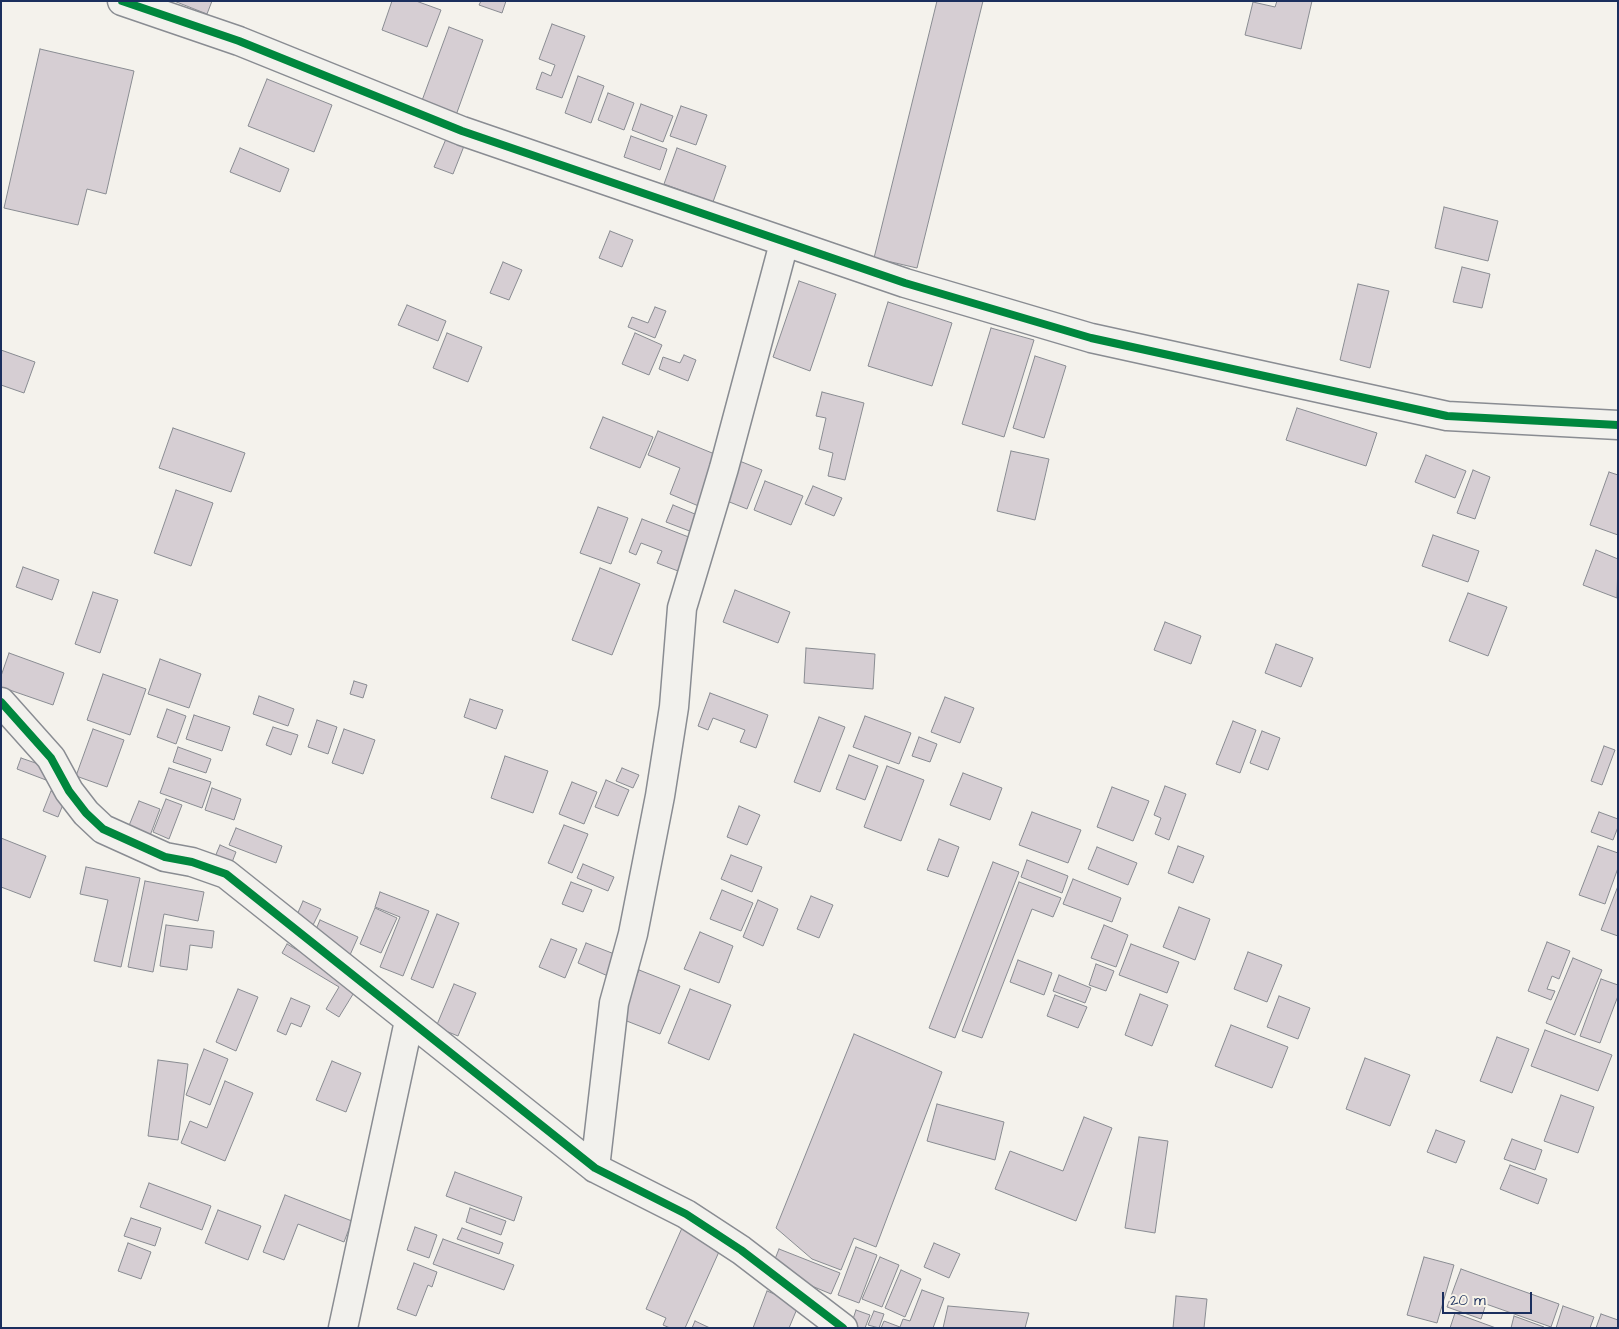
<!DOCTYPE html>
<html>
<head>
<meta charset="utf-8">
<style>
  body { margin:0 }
  #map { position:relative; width:1619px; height:1329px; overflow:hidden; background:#f4f2ec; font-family:"Architects Daughter",sans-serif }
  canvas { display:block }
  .frame { position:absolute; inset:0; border:2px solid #1b2f5e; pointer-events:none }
  .scale { position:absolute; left:1442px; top:1292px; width:90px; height:22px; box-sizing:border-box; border:2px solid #1b2f5e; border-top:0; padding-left:6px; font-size:15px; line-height:18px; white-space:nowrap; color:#1b2f5e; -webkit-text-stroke:4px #f7f3e8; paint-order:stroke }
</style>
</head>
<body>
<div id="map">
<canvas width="1619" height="1329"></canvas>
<div class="frame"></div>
<div class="scale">20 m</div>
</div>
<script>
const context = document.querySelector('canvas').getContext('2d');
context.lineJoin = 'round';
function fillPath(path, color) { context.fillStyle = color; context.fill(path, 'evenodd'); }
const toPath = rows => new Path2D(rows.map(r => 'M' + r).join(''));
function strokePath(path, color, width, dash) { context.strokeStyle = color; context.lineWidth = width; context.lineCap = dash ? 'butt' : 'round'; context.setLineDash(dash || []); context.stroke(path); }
const building = toPath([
  [174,1,212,1,207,14,174,1],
  [392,1,416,1,441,10,427,47,382,30,392,1],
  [481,1,506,1,502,13,479,5,481,1],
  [937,1,983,1,917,268,874,258,937,1],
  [1277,1,1312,1,1301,49,1245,35,1253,2,1275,7,1277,1],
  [552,24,585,36,562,98,536,89,542,72,551,76,555,65,539,59,552,24],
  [449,27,483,40,455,118,420,106,449,27],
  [40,49,134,71,106,194,87,189,78,225,4,208,40,49],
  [578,76,604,86,591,123,565,113,578,76],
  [267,79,332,105,314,152,248,126,267,79],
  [608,93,634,103,624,130,598,120,608,93],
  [641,104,673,116,663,142,632,130,641,104],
  [681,106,707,115,696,145,670,136,681,106],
  [631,136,667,149,660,170,624,157,631,136],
  [446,139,464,146,453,174,434,167,446,139],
  [240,148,289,169,280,192,230,172,240,148],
  [677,148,726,166,713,202,664,184,677,148],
  [1444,207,1498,221,1488,261,1435,248,1444,207],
  [610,231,633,240,622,267,599,258,610,231],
  [503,262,522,270,509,300,490,293,503,262],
  [1462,267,1490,274,1482,308,1453,302,1462,267],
  [799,281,836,294,810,371,773,357,799,281],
  [1358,284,1389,291,1370,368,1340,360,1358,284],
  [888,302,952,323,932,386,868,366,888,302],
  [407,305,446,321,438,341,398,325,407,305],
  [655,307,666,311,655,338,628,327,632,317,648,323,655,307],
  [991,328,1034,340,1004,437,962,424,991,328],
  [447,333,482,347,468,382,433,368,447,333],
  [635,333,662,345,649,375,622,364,635,333],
  [1,350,35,362,24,393,1,385,1,350],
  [684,355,696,360,688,381,659,369,663,357,680,363,684,355],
  [1035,356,1066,366,1044,438,1013,428,1035,356],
  [822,392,864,403,845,480,828,476,833,453,819,449,826,418,816,416,822,392],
  [1297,408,1377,433,1366,466,1286,440,1297,408],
  [603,417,653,437,640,468,590,448,603,417],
  [173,428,245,453,231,492,159,468,173,428],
  [658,431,722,457,701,507,670,494,680,468,648,455,658,431],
  [1011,451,1049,459,1035,520,997,511,1011,451],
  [1426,455,1466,471,1455,498,1415,482,1426,455],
  [737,460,762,470,747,509,722,499,737,460],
  [1473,470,1490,477,1475,519,1457,513,1473,470],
  [1609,472,1618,475,1618,535,1590,525,1609,472],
  [765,481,803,496,791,525,754,510,765,481],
  [813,486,842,498,834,516,805,504,813,486],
  [176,490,213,503,191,566,154,553,176,490],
  [673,505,707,519,700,535,666,522,673,505],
  [598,507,628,518,611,564,580,553,598,507],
  [642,519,699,541,686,574,657,563,662,551,641,543,636,555,629,552,642,519],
  [1433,535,1479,551,1468,582,1422,566,1433,535],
  [1596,550,1618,559,1617,598,1583,585,1596,550],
  [23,567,59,580,52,600,16,587,23,567],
  [600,568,640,584,612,655,572,640,600,568],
  [735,590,790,612,778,643,723,622,735,590],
  [93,592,118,600,100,653,75,644,93,592],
  [1468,593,1507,607,1488,656,1449,641,1468,593],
  [1165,622,1201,636,1191,664,1154,650,1165,622],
  [1276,644,1313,658,1301,687,1265,673,1276,644],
  [806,648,875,654,873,689,804,683,806,648],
  [9,653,64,673,53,705,1,687,1,676,9,653],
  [160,659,201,674,189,708,148,694,160,659],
  [103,674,146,689,130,735,87,720,103,674],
  [354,681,367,685,363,698,350,694,354,681],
  [710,693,768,715,756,748,740,742,745,730,713,718,708,730,698,726,710,693],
  [259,696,294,709,288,726,253,714,259,696],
  [945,697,974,708,960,743,931,732,945,697],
  [470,699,503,710,496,729,464,717,470,699],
  [167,709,186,716,176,744,157,737,167,709],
  [194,715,230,727,222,751,186,739,194,715],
  [865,716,911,733,899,764,853,747,865,716],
  [819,717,845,727,820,792,794,782,819,717],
  [317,720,337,727,328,754,308,747,317,720],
  [1233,721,1256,730,1240,773,1216,764,1233,721],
  [273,727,298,735,291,755,266,745,273,727],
  [93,729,124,740,107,787,76,776,93,729],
  [344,729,375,740,363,774,332,763,344,729],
  [1262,731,1280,738,1268,770,1250,763,1262,731],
  [919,737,937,744,930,762,912,756,919,737],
  [1604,746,1615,750,1602,785,1591,781,1604,746],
  [178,747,211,759,206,773,173,762,178,747],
  [849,755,878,766,865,800,836,789,849,755],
  [505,756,548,771,533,813,491,798,505,756],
  [21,758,50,768,46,780,17,769,21,758],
  [887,766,924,780,901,841,864,827,887,766],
  [169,768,211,782,202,808,160,793,169,768],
  [622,768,639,775,633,788,616,781,622,768],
  [963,773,1002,788,990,820,950,805,963,773],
  [606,780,629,790,618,816,595,807,606,780],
  [572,782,597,792,584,824,559,814,572,782],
  [1165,786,1186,794,1169,840,1155,834,1161,818,1154,815,1165,786],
  [1112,787,1149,801,1133,841,1097,827,1112,787],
  [212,788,241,799,234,820,205,810,212,788],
  [51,791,66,797,58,817,43,811,51,791],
  [166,799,182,805,169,839,153,832,166,799],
  [139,801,160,809,148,841,126,833,139,801],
  [739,806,760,815,747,845,727,837,739,806],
  [1032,812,1081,830,1068,863,1019,845,1032,812],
  [1599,812,1618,819,1618,827,1613,840,1591,832,1599,812],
  [564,825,588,834,572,873,548,863,564,825],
  [236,828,282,846,276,863,229,845,236,828],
  [1,838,46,856,30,898,1,887,1,838],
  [939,839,959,847,948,877,927,870,939,839],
  [220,845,236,852,229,870,212,864,220,845],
  [1178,846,1204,856,1193,883,1168,873,1178,846],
  [1598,846,1618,853,1618,868,1605,904,1579,895,1598,846],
  [1097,847,1137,863,1128,885,1088,869,1097,847],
  [731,855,762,867,752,892,721,879,731,855],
  [1027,860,1068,876,1062,893,1021,877,1027,860],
  [993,862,1019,872,955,1038,929,1028,993,862],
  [583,864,614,877,608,891,577,878,583,864],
  [86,867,140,878,121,967,94,961,108,900,80,894,86,867],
  [1073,879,1121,898,1112,922,1063,904,1073,879],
  [145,881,204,892,198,921,164,914,153,972,128,967,145,881],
  [571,882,592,890,583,912,562,904,571,882],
  [1019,882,1061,898,1053,917,1032,909,982,1038,962,1031,1019,882],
  [1618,886,1618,936,1601,930,1618,886],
  [722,890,753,903,741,931,710,919,722,890],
  [380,892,429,911,403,976,380,967,400,917,375,907,380,892],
  [811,896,833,905,819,938,797,929,811,896],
  [758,900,778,909,763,946,743,937,758,900],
  [303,901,321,909,310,931,293,924,303,901],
  [1179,907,1210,919,1195,960,1163,947,1179,907],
  [375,908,397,918,381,953,360,944,375,908],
  [437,914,459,923,433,988,411,979,437,914],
  [320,920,358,937,350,955,312,939,320,920],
  [166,925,214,931,212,948,190,945,187,970,160,966,166,925],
  [1104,925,1128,935,1116,967,1091,958,1104,925],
  [700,932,733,946,719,983,684,969,700,932],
  [551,939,577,949,565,978,539,967,551,939],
  [1547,942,1570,951,1559,979,1552,976,1547,989,1555,991,1551,1000,1528,991,1547,942],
  [586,943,617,955,608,976,578,963,586,943],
  [287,944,358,986,339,1017,326,1009,339,987,282,953,287,944],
  [1131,944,1179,962,1167,993,1119,975,1131,944],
  [1248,952,1282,965,1267,1002,1234,989,1248,952],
  [1573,958,1602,970,1575,1035,1546,1023,1573,958],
  [1018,960,1052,973,1044,995,1010,982,1018,960],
  [1096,964,1114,971,1106,991,1089,985,1096,964],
  [639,970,680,986,660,1034,619,1018,639,970],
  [1059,975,1091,988,1085,1003,1053,991,1059,975],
  [1601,979,1618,985,1618,996,1600,1043,1580,1036,1601,979],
  [454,984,476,993,458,1036,436,1027,454,984],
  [238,989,258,997,236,1051,216,1042,238,989],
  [690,989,731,1005,709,1060,668,1043,690,989],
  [1140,994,1168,1005,1152,1046,1125,1035,1140,994],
  [1055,995,1087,1007,1078,1028,1047,1016,1055,995],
  [1279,996,1310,1008,1298,1039,1267,1027,1279,996],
  [291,998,310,1006,301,1027,291,1023,286,1035,277,1031,291,998],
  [1231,1025,1288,1047,1272,1088,1215,1066,1231,1025],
  [1545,1030,1612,1055,1598,1091,1531,1066,1545,1030],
  [854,1034,942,1072,876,1247,854,1238,841,1270,812,1259,776,1228,854,1034],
  [1497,1037,1529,1049,1512,1093,1480,1081,1497,1037],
  [204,1049,228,1059,210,1105,186,1095,204,1049],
  [1365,1058,1410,1075,1390,1126,1346,1109,1365,1058],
  [158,1060,188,1064,178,1140,148,1136,158,1060],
  [332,1061,361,1073,346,1112,316,1100,332,1061],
  [225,1081,253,1093,225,1161,181,1143,190,1121,207,1128,225,1081],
  [1561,1095,1594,1107,1578,1153,1544,1141,1561,1095],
  [937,1104,1004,1122,995,1160,927,1141,937,1104],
  [1084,1117,1112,1128,1076,1221,995,1189,1010,1151,1063,1171,1084,1117],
  [1436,1130,1465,1141,1456,1163,1427,1152,1436,1130],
  [1139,1137,1168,1141,1155,1233,1125,1228,1139,1137],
  [1512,1139,1542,1150,1535,1170,1504,1159,1512,1139],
  [1510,1165,1547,1179,1538,1204,1500,1189,1510,1165],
  [455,1172,522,1197,514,1221,446,1196,455,1172],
  [149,1183,211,1206,202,1230,140,1207,149,1183],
  [285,1195,352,1221,344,1242,298,1224,284,1260,263,1252,285,1195],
  [470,1208,506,1221,501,1235,466,1222,470,1208],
  [218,1210,261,1226,248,1260,205,1243,218,1210],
  [131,1218,161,1228,155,1246,124,1236,131,1218],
  [415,1227,437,1235,429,1258,407,1250,415,1227],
  [462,1228,503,1243,499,1254,457,1239,462,1228],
  [682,1228,722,1245,685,1328,670,1328,663,1325,666,1318,646,1309,682,1228],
  [443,1239,514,1265,504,1290,433,1264,443,1239],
  [128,1243,151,1252,141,1279,118,1271,128,1243],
  [934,1243,960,1254,949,1278,924,1267,934,1243],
  [856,1247,877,1255,859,1303,838,1295,856,1247],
  [779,1249,840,1273,831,1294,771,1269,779,1249],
  [880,1257,899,1265,882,1307,862,1299,880,1257],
  [1424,1257,1454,1265,1437,1323,1407,1315,1424,1257],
  [414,1263,437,1272,432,1287,428,1285,416,1316,397,1309,414,1263],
  [1461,1269,1559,1304,1551,1327,1486,1304,1481,1319,1447,1307,1461,1269],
  [901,1270,921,1279,905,1317,885,1308,901,1270],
  [922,1290,944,1298,933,1328,881,1328,884,1321,900,1327,903,1319,910,1321,922,1290],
  [767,1291,799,1304,789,1328,753,1328,767,1291],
  [1176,1296,1207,1299,1204,1328,1173,1328,1176,1296],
  [948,1306,1029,1313,1025,1328,943,1328,948,1306],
  [1563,1306,1594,1317,1590,1328,1556,1328,1563,1306],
  [856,1310,870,1315,865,1328,850,1328,856,1310],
  [874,1311,884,1314,879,1328,868,1325,874,1311],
  [1455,1313,1496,1328,1450,1328,1455,1313],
  [1601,1314,1618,1320,1618,1328,1596,1328,1601,1314],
  [1514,1316,1544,1327,1543,1328,1511,1328,1514,1316],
  [695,1321,710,1328,692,1328,695,1321]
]);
fillPath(building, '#d6ced3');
strokePath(building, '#898c92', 1);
const minor = toPath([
  [122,1,239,41,462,131,905,283,1091,338,1447,416,1618,425],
  [1,702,51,758,69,791,86,813,103,829,165,857,192,862,226,874,595,1168,686,1214,741,1250,843,1328],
  [595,1168,614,1003,633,934,660,796,674,707,682,608,724,468,784,243],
  [343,1328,409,1021]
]);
strokePath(minor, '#898c92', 31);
strokePath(minor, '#f2f1ed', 28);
strokePath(toPath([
  [122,1,239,41,462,131,905,283,1091,338,1447,416,1618,425],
  [1,702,51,758,69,791,86,813,103,829,165,857,192,862,226,874,595,1168,686,1214,741,1250,843,1328]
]), '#00873e', 8);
</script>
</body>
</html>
